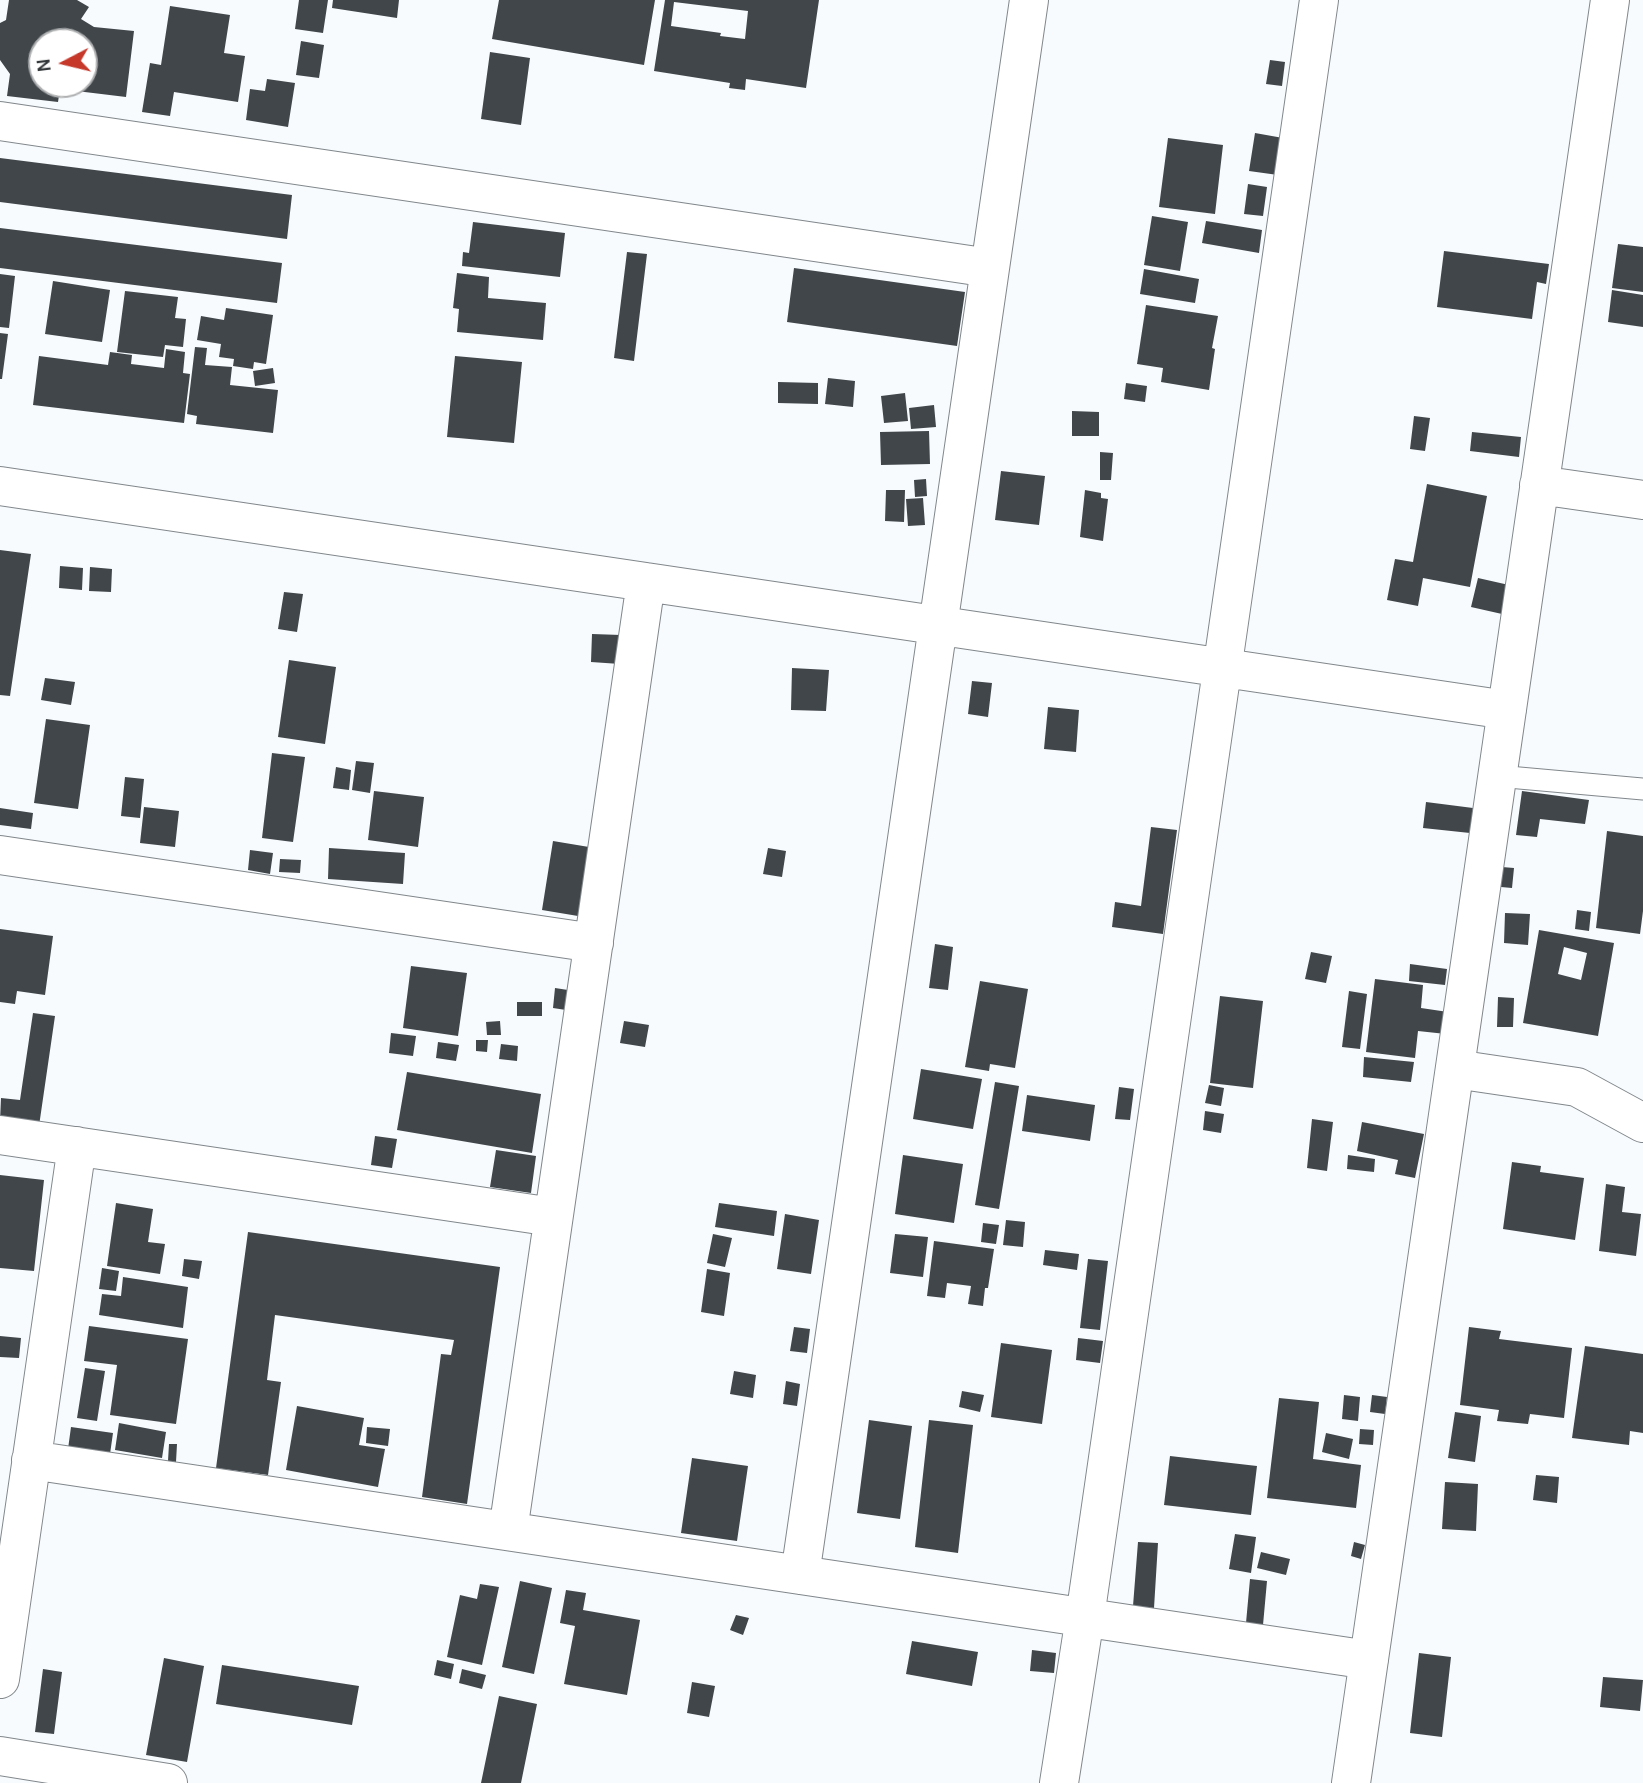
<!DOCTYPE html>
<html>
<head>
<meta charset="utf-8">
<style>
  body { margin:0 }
  #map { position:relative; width:1643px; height:1783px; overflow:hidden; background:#f7fbfe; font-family:Karla,sans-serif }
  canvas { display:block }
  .north { position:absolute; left:28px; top:28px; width:70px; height:70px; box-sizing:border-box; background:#fff; border:2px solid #aeafb0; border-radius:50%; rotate:263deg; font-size:19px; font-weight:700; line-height:28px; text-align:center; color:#35383a }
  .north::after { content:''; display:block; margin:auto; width:24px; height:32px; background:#c5382a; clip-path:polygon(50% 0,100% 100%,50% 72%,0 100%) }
</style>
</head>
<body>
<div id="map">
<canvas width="1643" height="1783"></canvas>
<div class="north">N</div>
</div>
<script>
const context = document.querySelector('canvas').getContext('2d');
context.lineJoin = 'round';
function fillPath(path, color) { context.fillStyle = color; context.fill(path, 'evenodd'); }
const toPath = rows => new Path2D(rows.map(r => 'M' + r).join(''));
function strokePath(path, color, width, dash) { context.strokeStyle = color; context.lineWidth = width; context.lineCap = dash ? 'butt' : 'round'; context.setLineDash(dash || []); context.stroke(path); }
fillPath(toPath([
  [9,0,77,0,89,7,81,19,94,27,134,31,126,97,60,89,58,102,7,96,10,74,0,60,0,23,6,20],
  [42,42,84,42,84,84,42,84],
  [299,0,328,0,323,33,295,29],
  [333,0,399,0,397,18,332,8],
  [499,0,655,0,644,65,492,39],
  [665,0,819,0,806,88,746,79,745,90,729,88,730,83,654,71],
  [674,2,748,11,745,39,720,36,721,33,671,26],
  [170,6,230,15,224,53,245,56,238,102,174,92,170,116,142,112,150,63,161,65],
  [301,41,324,45,319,78,296,75],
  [490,52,530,58,521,125,481,119],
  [1270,60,1285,62,1282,86,1266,84],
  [267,79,295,83,288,127,246,120,250,89,265,91],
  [1255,133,1283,138,1278,175,1249,171],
  [1168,138,1223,145,1215,214,1159,207],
  [0,158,292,195,287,239,0,202],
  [1248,184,1267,187,1263,216,1244,214],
  [1152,216,1188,222,1180,271,1144,265],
  [1206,221,1262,230,1259,253,1202,243],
  [473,222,565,233,560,277,462,266,463,252,469,253],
  [0,228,282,263,277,303,0,268],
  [1618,244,1643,247,1643,292,1612,288],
  [1444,251,1549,264,1546,284,1537,282,1532,319,1437,307],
  [627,252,647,254,634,361,614,358],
  [794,268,965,292,957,346,787,322],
  [1144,269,1199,279,1195,303,1140,294],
  [457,273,489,277,488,298,546,303,543,340,457,332,459,309,453,308],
  [0,274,15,276,9,328,0,327],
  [53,281,110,290,102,342,45,334],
  [1612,290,1643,295,1643,327,1608,322],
  [125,291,178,297,175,318,186,319,183,347,165,345,163,357,117,352],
  [1146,305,1218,316,1212,348,1215,349,1209,390,1161,382,1163,368,1137,364],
  [226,308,273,315,266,364,254,362,253,369,233,366,234,359,219,357,221,344,197,340,201,316,224,320],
  [0,333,8,334,2,379,0,379],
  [195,347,207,348,205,365,232,367,230,385,278,390,273,433,196,424,197,416,187,414],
  [166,349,185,352,183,373,190,374,184,423,33,405,39,356,108,365,110,352,132,355,131,364,164,368],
  [455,356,522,362,514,443,447,437],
  [273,368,275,383,255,386,253,371],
  [828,378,855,381,853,407,825,404],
  [778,382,818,383,818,404,778,403],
  [1126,383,1147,386,1145,402,1124,399],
  [905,393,908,421,884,423,881,396],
  [934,405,936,427,911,429,909,408],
  [1072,411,1099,412,1099,436,1072,436],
  [1414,416,1430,418,1425,451,1410,449],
  [929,431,930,464,881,465,880,432],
  [1472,432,1521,437,1519,457,1470,451],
  [1100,452,1113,453,1111,480,1100,480],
  [1001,471,1045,476,1039,525,995,520],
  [926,479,927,496,915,497,914,480],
  [1427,484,1487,496,1470,587,1423,578,1418,606,1387,600,1395,559,1413,562],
  [886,490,905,490,904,522,885,521],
  [1085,490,1101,493,1101,498,1108,499,1103,541,1080,537],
  [923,498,925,525,908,526,906,499],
  [0,550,31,554,10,696,0,695],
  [60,566,83,568,82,590,59,588],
  [90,567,112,569,111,592,89,591],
  [1478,578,1509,585,1502,614,1471,607],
  [284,592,303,594,297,632,278,629],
  [592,634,621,635,620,664,591,662],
  [289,660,336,667,325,744,278,737],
  [792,668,829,670,826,711,791,710],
  [45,678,75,682,71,705,41,700],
  [972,681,992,683,988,717,968,714],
  [1048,707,1079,710,1076,752,1044,749],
  [46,719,90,725,78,809,34,803],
  [272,753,305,757,293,842,262,838],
  [356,761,374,763,370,793,352,790],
  [336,767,351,770,349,790,333,788],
  [125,777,144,779,140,818,121,816],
  [374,791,424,797,418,847,368,840],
  [1522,791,1589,800,1585,824,1540,819,1537,837,1516,835],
  [1426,802,1473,808,1470,833,1423,828],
  [144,807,179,811,175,847,140,843],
  [0,808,33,813,31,829,0,825],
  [1151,827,1177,830,1163,934,1112,927,1115,902,1141,906],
  [1607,831,1643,836,1643,911,1640,934,1596,928],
  [553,841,589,847,578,916,542,910],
  [329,848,405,853,403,884,328,879],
  [768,848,786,851,782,877,763,874],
  [250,850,273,853,270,874,248,870],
  [280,859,301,860,300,873,279,872],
  [1502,867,1514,868,1512,888,1501,887],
  [1577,910,1591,912,1589,931,1575,929],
  [1505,913,1530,914,1528,945,1504,943],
  [0,929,53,936,45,995,17,991,15,1004,0,1002],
  [1539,930,1614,943,1598,1036,1523,1023],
  [1564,947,1587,953,1581,980,1558,974],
  [935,944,953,947,948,990,929,988],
  [1311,952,1332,956,1326,983,1305,979],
  [1410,964,1447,969,1445,985,1409,981],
  [411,966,467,973,458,1036,403,1028],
  [1375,979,1423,985,1421,1008,1448,1012,1446,1034,1418,1031,1415,1058,1366,1052],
  [980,981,1028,989,1015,1068,990,1064,989,1071,965,1067],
  [555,988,568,990,566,1010,553,1008],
  [1349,991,1367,994,1360,1049,1342,1047],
  [1220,996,1263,1001,1253,1088,1210,1083],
  [1498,997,1514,998,1513,1027,1497,1027],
  [517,1002,542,1002,542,1016,517,1016],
  [33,1013,55,1016,39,1126,0,1121,1,1098,20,1100],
  [500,1021,501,1035,487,1035,486,1022],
  [624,1021,649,1025,645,1047,620,1043],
  [391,1033,416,1036,413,1056,389,1053],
  [476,1040,488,1040,487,1052,476,1051],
  [438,1042,459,1045,456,1061,436,1058],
  [501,1044,518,1046,517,1061,499,1059],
  [1364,1057,1414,1062,1411,1082,1363,1077],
  [921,1069,982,1079,973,1129,913,1119],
  [407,1072,541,1094,532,1153,397,1130],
  [995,1082,1019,1086,999,1209,975,1205],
  [1209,1085,1224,1088,1221,1106,1205,1103],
  [1119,1087,1134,1089,1130,1120,1115,1119],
  [1027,1095,1095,1105,1090,1141,1022,1131],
  [1205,1111,1224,1114,1221,1133,1203,1130],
  [1312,1119,1333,1122,1327,1171,1307,1168],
  [1362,1122,1424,1134,1415,1178,1395,1174,1398,1160,1357,1151],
  [375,1136,397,1139,392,1168,371,1165],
  [496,1150,536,1156,531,1193,490,1187],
  [903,1155,963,1164,954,1223,895,1214],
  [1348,1155,1375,1159,1374,1172,1347,1169],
  [1512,1162,1541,1166,1540,1172,1584,1178,1575,1240,1503,1229],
  [0,1175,44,1180,34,1271,0,1268],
  [1606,1184,1625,1187,1622,1212,1641,1214,1636,1256,1599,1251],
  [116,1203,153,1209,148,1242,165,1244,160,1274,107,1266],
  [719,1203,777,1211,774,1236,715,1227],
  [785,1214,819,1220,811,1274,777,1269],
  [1006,1220,1025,1222,1023,1247,1003,1245],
  [983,1223,999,1225,996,1244,981,1242],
  [248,1232,500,1267,467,1504,422,1497,441,1354,451,1355,454,1340,275,1315,267,1380,281,1382,268,1475,216,1468],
  [713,1234,732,1238,725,1267,707,1263],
  [895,1234,928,1237,923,1277,890,1273],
  [934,1241,994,1249,988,1288,985,1288,983,1306,968,1304,971,1286,947,1283,945,1298,927,1296],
  [1045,1250,1079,1254,1077,1270,1043,1265],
  [184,1259,202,1261,199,1279,182,1276],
  [1088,1259,1108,1261,1100,1330,1080,1328],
  [102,1268,119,1271,116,1291,99,1289],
  [707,1269,730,1273,724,1316,701,1312],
  [123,1277,188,1287,183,1328,99,1315,102,1294,121,1296],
  [89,1326,188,1339,176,1424,110,1415,117,1365,84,1361],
  [794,1327,810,1329,807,1353,790,1351],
  [1469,1327,1501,1331,1499,1339,1572,1348,1564,1418,1530,1414,1528,1424,1497,1421,1499,1410,1460,1405],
  [0,1336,21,1338,19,1358,0,1357],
  [1078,1338,1103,1341,1100,1363,1076,1360],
  [1001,1343,1052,1350,1042,1424,991,1417],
  [1585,1346,1643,1354,1643,1433,1630,1431,1629,1445,1572,1438],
  [85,1368,105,1371,97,1421,77,1418],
  [734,1371,756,1375,753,1398,730,1394],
  [786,1381,800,1384,797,1406,783,1404],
  [962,1391,984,1395,980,1412,959,1407],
  [1344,1395,1360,1397,1358,1421,1342,1419],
  [1372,1395,1387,1397,1385,1414,1370,1412],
  [1279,1398,1319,1402,1313,1459,1361,1465,1356,1508,1267,1498],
  [297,1406,364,1418,359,1445,385,1449,378,1487,286,1470],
  [1455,1412,1481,1416,1475,1462,1448,1458],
  [869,1420,912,1426,900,1519,857,1513],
  [929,1420,973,1425,958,1553,915,1547],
  [119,1423,166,1432,162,1458,115,1450],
  [71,1427,113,1433,110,1454,68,1449],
  [367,1427,390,1429,388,1446,366,1443],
  [1360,1429,1374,1430,1373,1445,1359,1444],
  [1326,1433,1353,1439,1349,1459,1322,1452],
  [169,1444,177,1444,176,1462,168,1461],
  [1170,1456,1257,1466,1251,1515,1164,1505],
  [692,1458,748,1466,737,1541,681,1533],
  [1536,1475,1559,1477,1557,1503,1533,1500],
  [1445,1482,1478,1484,1476,1531,1442,1529],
  [1235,1534,1256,1537,1251,1573,1229,1569],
  [1138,1542,1158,1543,1154,1608,1133,1606],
  [1354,1542,1365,1545,1361,1559,1351,1556],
  [1261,1552,1290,1559,1286,1575,1257,1568],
  [1250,1579,1267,1581,1263,1625,1246,1623],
  [520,1581,552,1588,534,1674,502,1667],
  [480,1584,499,1587,482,1665,447,1657,460,1595,477,1599],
  [566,1590,586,1593,583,1610,640,1620,627,1695,564,1684,575,1626,560,1623],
  [736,1615,749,1618,743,1635,730,1630],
  [912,1641,978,1652,972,1686,906,1674],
  [1032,1650,1056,1653,1054,1673,1030,1671],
  [1419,1653,1451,1657,1442,1737,1410,1733],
  [164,1658,204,1666,187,1762,146,1755],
  [437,1660,454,1664,451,1679,434,1675],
  [222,1665,359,1686,352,1725,216,1704],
  [43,1669,62,1672,54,1734,35,1732],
  [462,1669,486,1675,482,1689,459,1683],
  [1603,1677,1643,1680,1640,1711,1600,1707],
  [692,1682,715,1686,709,1717,687,1713],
  [499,1696,537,1704,521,1783,481,1783]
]), '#40464a');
const service = toPath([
  [1497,776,1643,789]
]);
const minor = toPath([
  [0,121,990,268],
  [1539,485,1643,500],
  [0,486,1507,710],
  [0,855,594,943],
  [1455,1069,1577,1087,1643,1123],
  [0,1135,553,1217],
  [31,1460,1369,1660],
  [508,1531,646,582],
  [800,1575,1029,0],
  [0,1679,77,1146],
  [0,1756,168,1783],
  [1059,1783,1085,1617,1319,0],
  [1351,1783,1610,0]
]);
strokePath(service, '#81878b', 23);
strokePath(minor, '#81878b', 40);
strokePath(service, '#fff', 21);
strokePath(minor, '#fff', 38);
</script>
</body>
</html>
